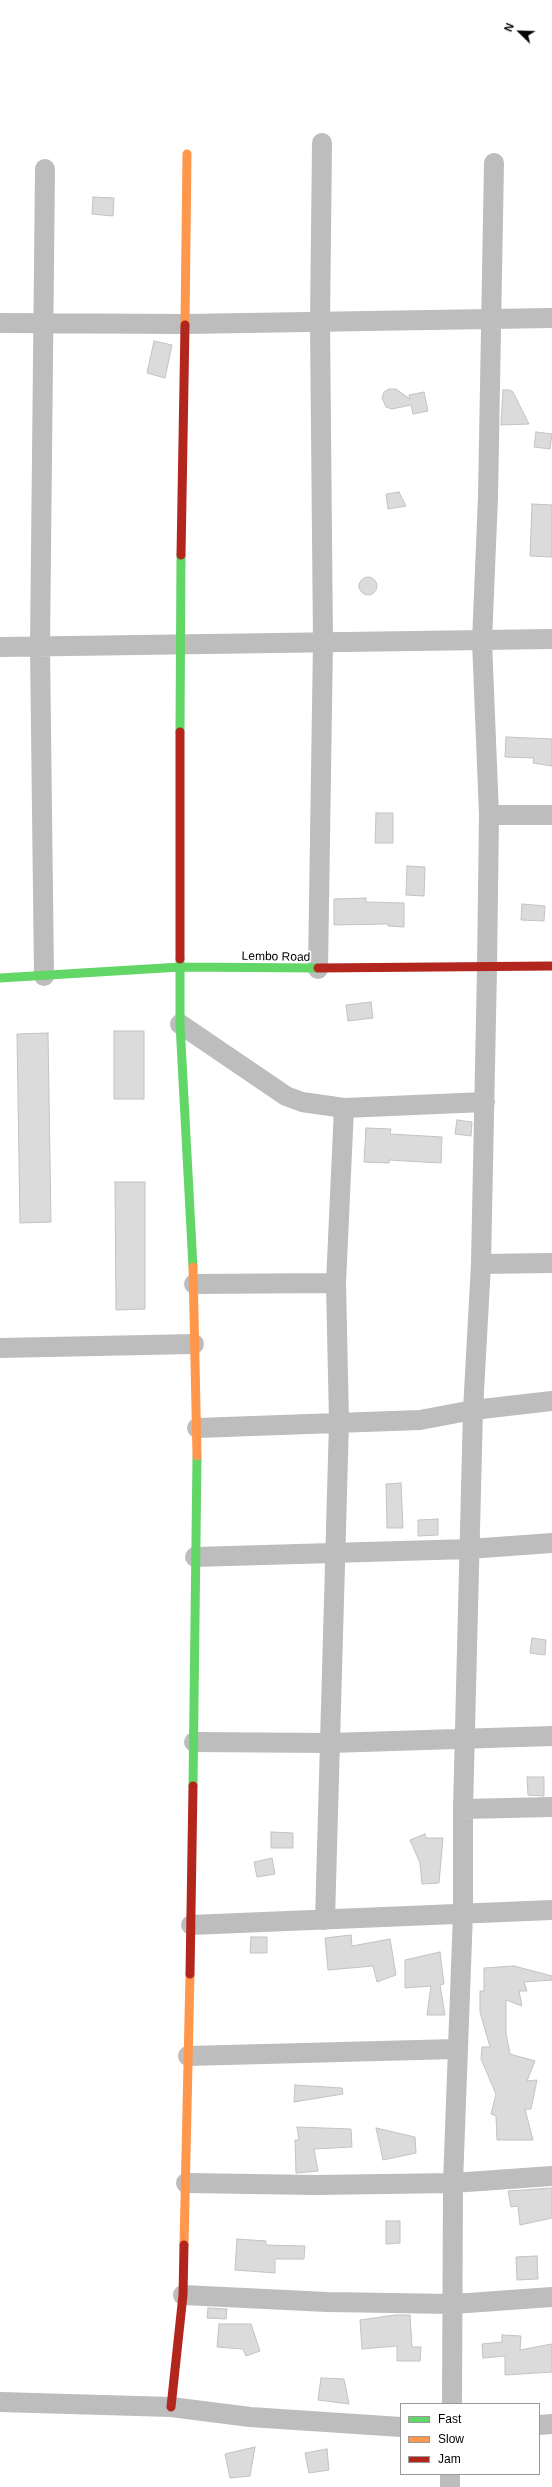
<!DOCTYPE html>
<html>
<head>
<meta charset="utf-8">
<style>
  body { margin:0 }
  #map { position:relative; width:552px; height:2487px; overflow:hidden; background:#fff; font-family:Arial,sans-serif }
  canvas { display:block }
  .legend { position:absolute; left:400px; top:2403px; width:140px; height:72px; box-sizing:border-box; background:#fff; border:1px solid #999; margin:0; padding:5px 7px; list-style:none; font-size:12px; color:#000 }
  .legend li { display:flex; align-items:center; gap:8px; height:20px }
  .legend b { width:20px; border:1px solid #999 }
  .north { position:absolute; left:500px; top:12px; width:40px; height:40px; -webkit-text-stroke:3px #fff; paint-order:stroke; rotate:293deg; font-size:11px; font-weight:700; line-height:16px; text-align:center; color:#000 }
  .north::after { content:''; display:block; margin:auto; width:14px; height:18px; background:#000; clip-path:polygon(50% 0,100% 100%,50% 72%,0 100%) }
</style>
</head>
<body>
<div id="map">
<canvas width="552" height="2487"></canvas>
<ul class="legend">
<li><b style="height:5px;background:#63d668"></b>Fast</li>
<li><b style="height:5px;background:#ff974d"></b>Slow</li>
<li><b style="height:5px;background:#b3261e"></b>Jam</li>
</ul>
<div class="north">N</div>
</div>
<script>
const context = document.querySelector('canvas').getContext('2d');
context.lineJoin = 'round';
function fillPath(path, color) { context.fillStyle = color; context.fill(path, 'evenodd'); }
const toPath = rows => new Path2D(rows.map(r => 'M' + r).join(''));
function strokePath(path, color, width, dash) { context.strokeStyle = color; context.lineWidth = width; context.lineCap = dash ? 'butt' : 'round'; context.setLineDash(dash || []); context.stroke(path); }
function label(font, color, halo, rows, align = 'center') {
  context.font = font + ' Arial,sans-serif'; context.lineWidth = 3.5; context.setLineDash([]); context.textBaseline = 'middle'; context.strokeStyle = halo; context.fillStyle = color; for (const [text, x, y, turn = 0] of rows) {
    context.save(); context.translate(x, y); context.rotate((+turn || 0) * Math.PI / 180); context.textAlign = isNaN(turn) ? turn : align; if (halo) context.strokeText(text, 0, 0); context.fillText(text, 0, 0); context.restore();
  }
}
const building = toPath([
  [93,197,114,198,113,216,92,214,93,197],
  [154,341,172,345,165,378,147,373,154,341],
  [389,389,396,389,410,399,409,395,424,392,428,411,413,414,411,405,392,409,386,407,382,398,384,392,389,389],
  [503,390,510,390,513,392,529,424,501,425,503,390],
  [536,432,552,434,550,449,534,447,536,432],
  [399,492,406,506,388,509,386,494,399,492],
  [532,504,552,505,552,557,530,556,532,504],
  '359 586a9 9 0 1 1 18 0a9 9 0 1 1-18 0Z',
  [506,737,552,739,552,766,533,763,534,758,505,757,506,737],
  [376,813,393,813,393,843,375,843,376,813],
  [407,866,425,867,424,896,406,895,407,866],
  [366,898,366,902,404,903,404,927,388,926,388,924,334,925,334,899,366,898],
  [522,904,545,906,544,921,521,920,522,904],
  [371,1002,373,1018,348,1021,346,1005,371,1002],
  [114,1031,144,1031,144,1099,114,1099,114,1031],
  [48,1033,51,1222,20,1223,17,1034,48,1033],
  [457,1120,472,1122,471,1136,455,1134,457,1120],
  [366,1128,391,1129,390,1134,442,1137,441,1163,389,1160,389,1163,364,1162,366,1128],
  [115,1182,145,1182,145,1309,116,1310,115,1182],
  [401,1483,403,1528,387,1528,386,1484,401,1483],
  [438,1519,438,1535,418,1536,418,1520,438,1519],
  [532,1638,546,1640,545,1655,530,1653,532,1638],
  [527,1777,544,1777,544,1796,528,1795,527,1777],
  [271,1832,293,1833,293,1848,271,1848,271,1832],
  [425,1834,426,1838,443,1838,439,1883,422,1884,420,1863,410,1840,425,1834],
  [272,1858,275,1874,257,1877,254,1862,272,1858],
  [351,1935,352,1946,390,1939,396,1975,377,1982,373,1966,328,1970,325,1938,351,1935],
  [251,1937,267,1937,267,1953,250,1953,251,1937],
  [440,1952,444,1984,440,1985,445,2015,427,2015,431,1986,405,1988,405,1960,440,1952],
  [514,1966,552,1976,552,1980,524,1982,527,1991,519,1991,522,2006,506,2000,506,2033,510,2054,535,2061,527,2081,537,2080,531,2109,525,2109,533,2140,497,2140,496,2116,491,2114,496,2094,481,2059,482,2047,490,2047,480,2012,480,1991,484,1991,484,1968,514,1966],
  [295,2085,342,2088,343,2094,294,2102,295,2085],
  [297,2127,351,2129,352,2147,314,2149,318,2171,296,2173,295,2140,299,2140,297,2127],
  [376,2128,415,2137,416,2153,383,2160,376,2128],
  [552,2188,552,2218,520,2225,518,2206,511,2207,508,2191,552,2188],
  [386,2221,400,2221,400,2243,386,2244,386,2221],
  [237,2239,266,2241,266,2245,305,2246,304,2259,275,2259,275,2273,235,2270,237,2239],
  [537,2256,538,2279,517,2280,516,2257,537,2256],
  [208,2308,227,2309,226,2319,207,2318,208,2308],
  [395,2315,410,2315,412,2347,421,2347,420,2361,397,2361,397,2346,362,2349,360,2320,395,2315],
  [219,2324,251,2324,260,2351,246,2356,243,2349,217,2347,219,2324],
  [502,2335,521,2336,520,2350,552,2344,552,2372,505,2375,505,2356,483,2358,482,2344,502,2342,502,2335],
  [321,2378,344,2379,349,2404,318,2400,321,2378],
  [255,2447,250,2476,230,2478,225,2454,255,2447],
  [327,2449,329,2470,309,2473,305,2453,327,2449]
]);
fillPath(building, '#dbdbdb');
strokePath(building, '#c3c3c3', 1);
strokePath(toPath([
  [0,323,185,324,552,318],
  [0,647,552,639],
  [489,815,552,815],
  [318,969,323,642,320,323,322,143],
  [44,976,40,646,45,169],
  [180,1024,286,1096,302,1102,344,1108,485,1102],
  [481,1264,552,1263],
  [194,1284,336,1283],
  [0,1348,194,1344],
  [197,1428,420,1420,473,1410,552,1401],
  [195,1557,469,1549,552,1543],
  [194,1742,330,1743,552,1736],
  [463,1809,552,1807],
  [325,1920,339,1422,336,1283,344,1108],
  [191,1925,552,1910],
  [188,2056,456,2049],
  [186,2183,316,2185,453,2183,552,2176],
  [183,2295,327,2302,454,2304,552,2297],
  [0,2402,171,2407,250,2417,401,2427],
  [452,2404,453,2183,463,1913,463,1809,473,1410,481,1264,487,968,489,815,482,641,488,497,494,163],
  [539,2425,552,2424],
  [450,2487,450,2474]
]), '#bdbdbd', 20);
strokePath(toPath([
  [180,732,181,555],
  [180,959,180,1024,193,1267],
  [0,978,180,967,318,968],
  [193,1786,197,1456]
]), '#63d668', 9);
strokePath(toPath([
  [185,325,187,154],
  [193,1267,197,1456],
  [184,2245,190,1974]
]), '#ff974d', 9);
strokePath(toPath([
  [181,555,185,325],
  [180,732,180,959],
  [318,968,552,966],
  [190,1974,193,1786],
  [171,2407,183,2295,184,2245]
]), '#b3261e', 9);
label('12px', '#000', '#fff', [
  ["Lembo Road",276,957,1]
]);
</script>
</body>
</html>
